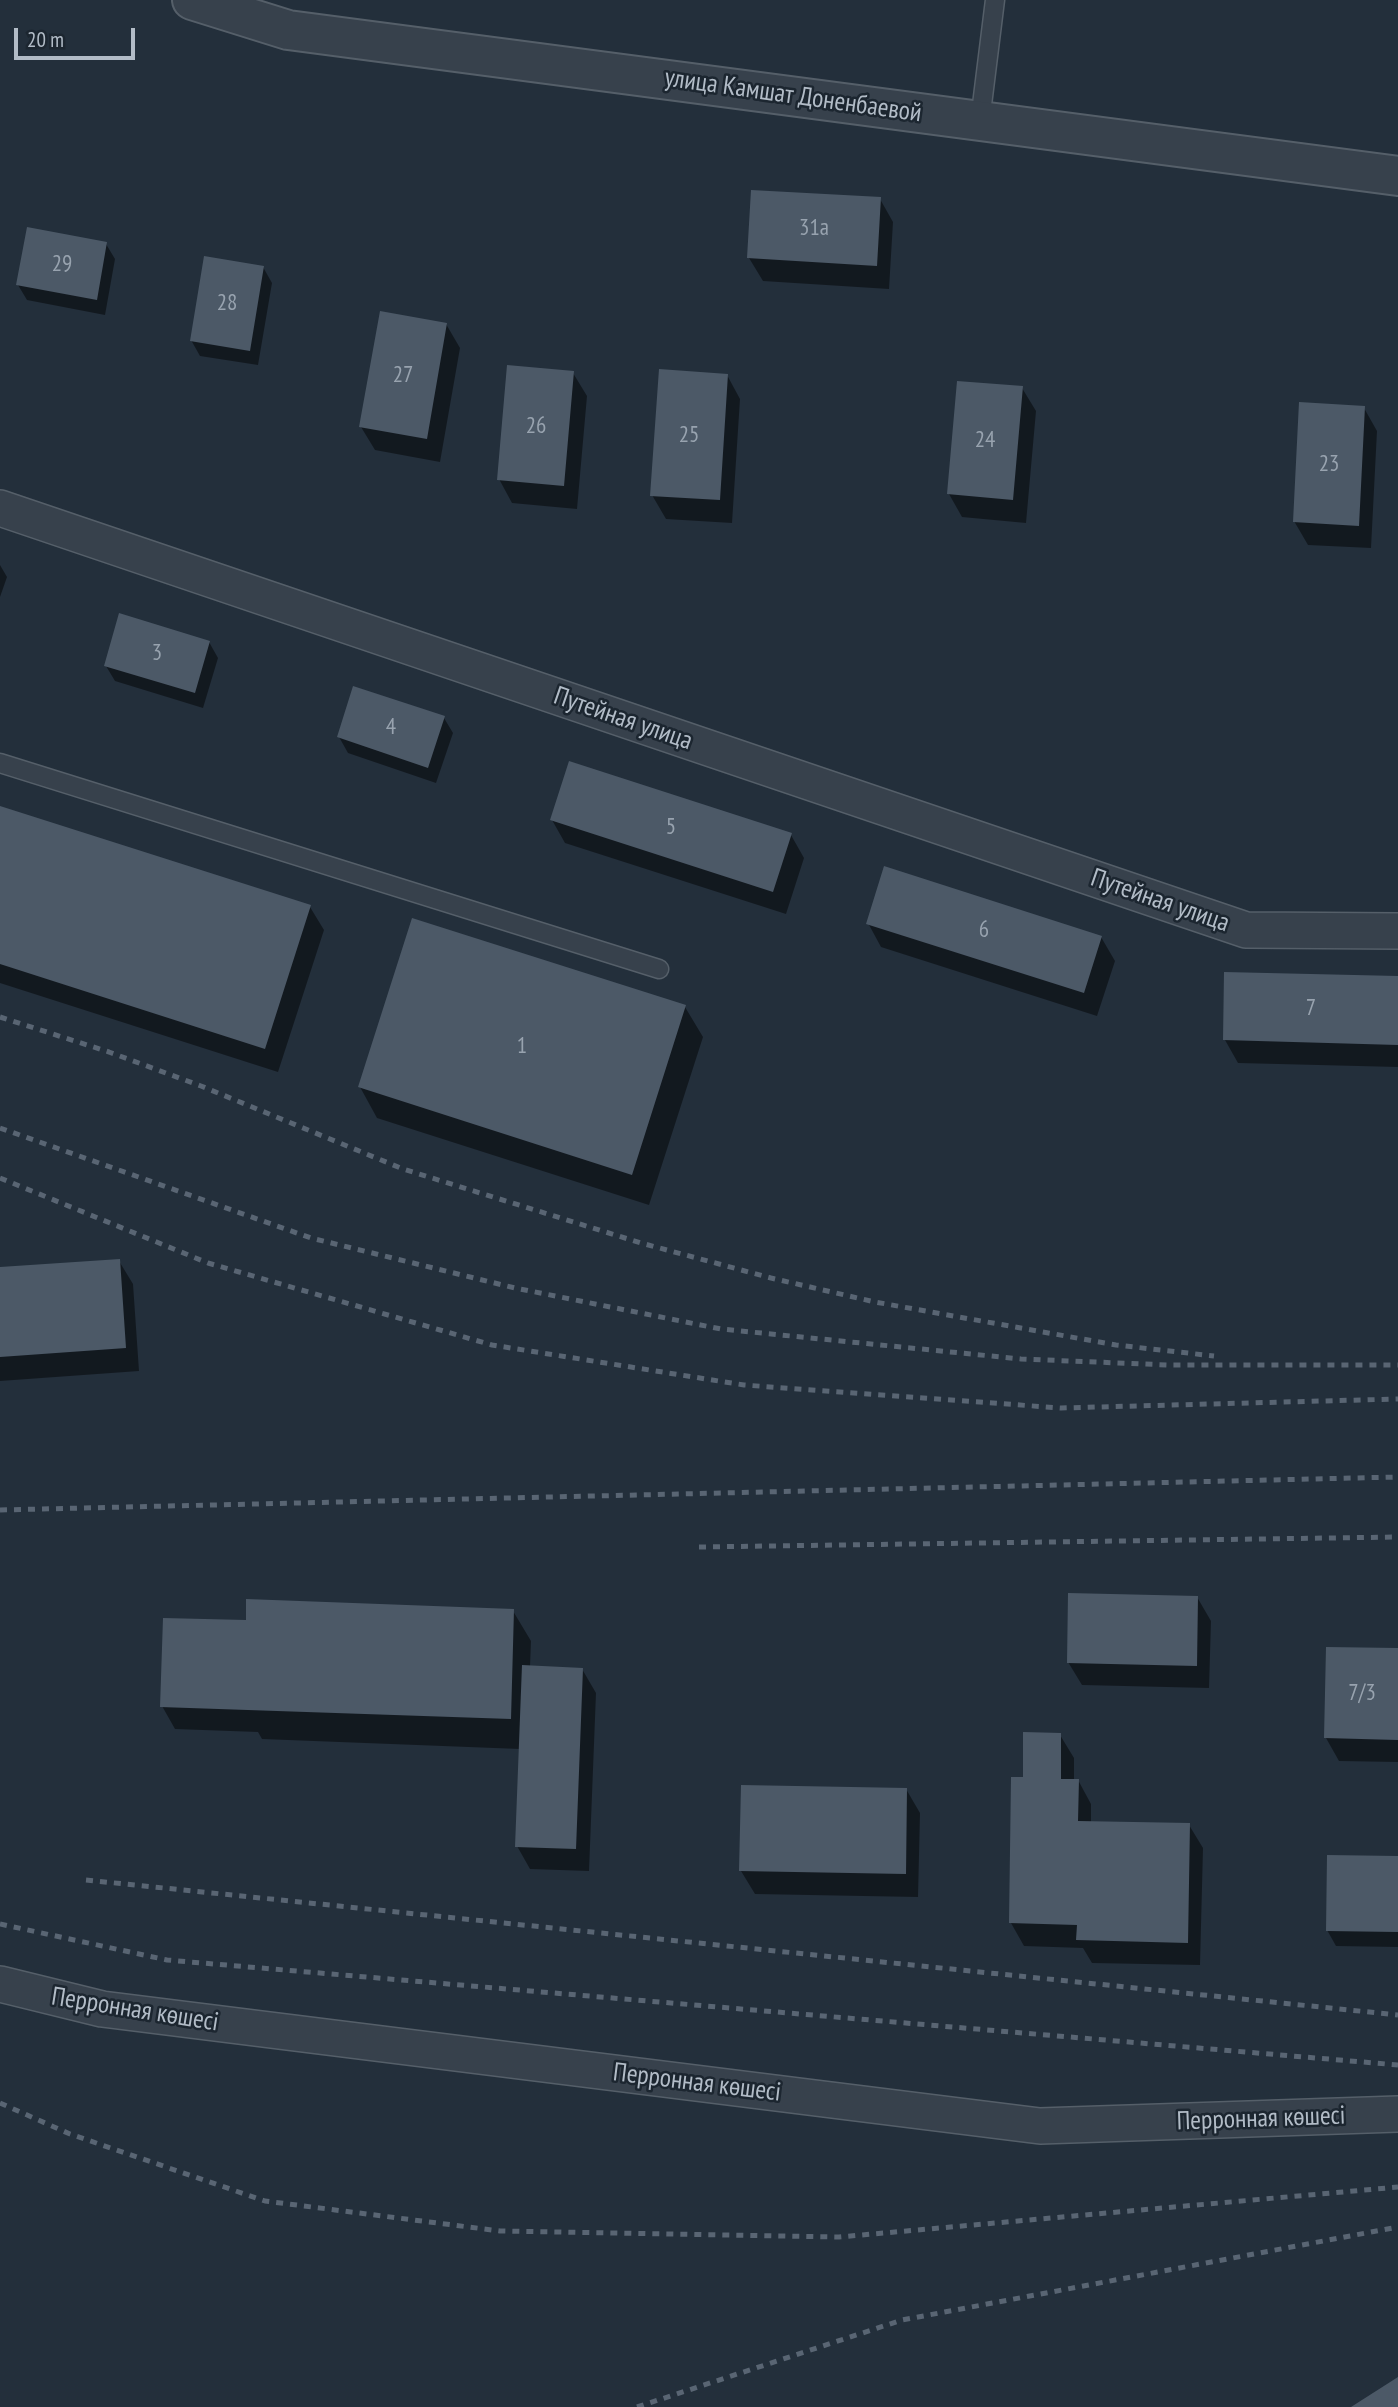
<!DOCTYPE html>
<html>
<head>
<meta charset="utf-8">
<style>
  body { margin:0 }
  #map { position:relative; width:1398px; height:2407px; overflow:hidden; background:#232f3b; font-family:"PT Sans Narrow",sans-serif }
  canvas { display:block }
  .scale { position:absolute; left:14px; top:28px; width:121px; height:32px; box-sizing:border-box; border:4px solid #b2bcc7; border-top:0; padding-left:9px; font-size:21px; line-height:24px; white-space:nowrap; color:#b2bcc7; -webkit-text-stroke:5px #1c2630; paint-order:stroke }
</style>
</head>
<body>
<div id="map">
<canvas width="1398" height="2407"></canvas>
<div class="scale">20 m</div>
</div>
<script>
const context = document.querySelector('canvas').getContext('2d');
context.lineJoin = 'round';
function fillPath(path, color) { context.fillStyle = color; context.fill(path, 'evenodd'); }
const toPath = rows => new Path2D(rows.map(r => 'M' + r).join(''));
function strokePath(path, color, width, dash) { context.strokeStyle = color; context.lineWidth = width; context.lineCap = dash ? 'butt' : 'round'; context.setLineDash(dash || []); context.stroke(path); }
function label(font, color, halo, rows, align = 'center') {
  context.font = font + ' "PT Sans Narrow",sans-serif'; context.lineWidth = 5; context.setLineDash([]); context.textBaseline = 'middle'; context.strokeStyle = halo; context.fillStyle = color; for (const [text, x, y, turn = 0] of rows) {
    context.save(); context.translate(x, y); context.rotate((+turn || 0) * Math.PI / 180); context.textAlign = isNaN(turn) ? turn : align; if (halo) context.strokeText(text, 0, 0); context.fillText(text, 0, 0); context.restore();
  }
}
fillPath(toPath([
  [880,199,893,222,889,289,763,281,749,258],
  [106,244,115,259,105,315,27,300,18,285],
  [263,267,272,283,258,365,200,356,191,340],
  [446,324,460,348,440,462,375,450,361,427],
  [573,373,587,396,577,509,512,503,499,479],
  [727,375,740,399,732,523,666,519,652,495],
  [1022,388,1036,411,1026,523,962,517,949,494],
  [1364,408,1377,431,1371,548,1308,545,1294,521],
  [0,565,7,577,0,597],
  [209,642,218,658,203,708,115,681,106,666],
  [444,718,453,733,436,783,348,753,339,737],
  [0,808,310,907,324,930,278,1072,0,983],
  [552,820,791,835,804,858,786,914,565,843],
  [868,923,1101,937,1115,961,1097,1016,881,947],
  [1398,978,1398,1067,1238,1063,1225,1040],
  [685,1007,703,1037,649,1205,377,1118,360,1087],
  [119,1261,133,1284,139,1371,0,1381,0,1269],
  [1197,1597,1211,1621,1209,1688,1082,1685,1068,1662],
  [513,1611,531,1641,530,1667,582,1669,596,1693,589,1871,530,1869,517,1846,520,1749,262,1739,258,1732,175,1729,162,1706,247,1622],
  [1398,1650,1398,1762,1339,1761,1326,1738],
  [1060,1735,1074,1758,1074,1780,1078,1780,1091,1804,1091,1823,1189,1825,1203,1848,1200,1965,1092,1963,1083,1948,1024,1946,1011,1923,1024,1779],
  [906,1789,920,1813,918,1897,755,1894,741,1871],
  [1398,1858,1398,1947,1336,1946,1327,1930]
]), '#0007');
fillPath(toPath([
  [751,190,881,197,877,266,747,258],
  [27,227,107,242,97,300,16,285],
  [204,256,264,266,250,351,190,341],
  [380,311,447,323,427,439,359,427],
  [507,365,574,371,564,486,497,480],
  [659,369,728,374,720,500,650,496],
  [957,381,1023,386,1013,500,947,494],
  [1299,402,1365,406,1359,526,1293,522],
  [119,613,210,641,195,693,104,666],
  [353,686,445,716,428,768,337,737],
  [569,761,792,833,773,892,550,820],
  [0,806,311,905,265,1049,0,964],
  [884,866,1102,936,1084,993,866,924],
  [412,918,686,1005,632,1175,358,1087],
  [1224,972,1398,976,1398,1045,1223,1040],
  [120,1259,126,1348,0,1357,0,1267],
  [1068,1593,1198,1596,1197,1666,1067,1663],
  [246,1599,514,1609,511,1719,160,1707,163,1618,246,1620],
  [1326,1647,1398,1648,1398,1740,1324,1738],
  [522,1665,583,1668,576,1849,515,1847],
  [1023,1732,1061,1733,1061,1779,1079,1779,1078,1821,1190,1823,1188,1943,1076,1940,1077,1925,1009,1923,1011,1777,1023,1777],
  [741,1785,907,1788,906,1874,739,1871],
  [1327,1855,1398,1856,1398,1932,1326,1931],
  [1398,2377,1398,2407,1351,2407]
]), '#4c5967');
const service = toPath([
  [980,121,995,0],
  [0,763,659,969]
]);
const minor = toPath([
  [0,508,1246,930,1398,931],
  [0,1984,102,2009,1040,2126,1398,2114]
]);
const tertiary = toPath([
  [192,0,288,30,1398,176]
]);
strokePath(service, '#555f69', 21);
strokePath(minor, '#555f69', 38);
strokePath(tertiary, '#555f69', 42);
strokePath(service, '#37414c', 18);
strokePath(minor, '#37414c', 35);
strokePath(tertiary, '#37414c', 38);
strokePath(toPath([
  [0,1017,109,1052,201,1086,403,1169,641,1243,771,1278,875,1302,1116,1345,1214,1356],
  [0,1128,311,1238,515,1288,721,1329,1021,1359,1168,1365,1398,1365],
  [0,1178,208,1263,492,1345,744,1385,1061,1408,1398,1399],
  [0,1510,1398,1477],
  [699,1547,1398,1537],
  [86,1880,1398,2015],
  [0,1924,167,1960,1398,2065],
  [0,2103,70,2134,265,2201,500,2231,839,2237,1398,2187],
  [637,2407,902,2320,1398,2227]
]), '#596573', 5, [7, 7]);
label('23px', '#98a3af', null, [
  ["31а",814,228],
  ["29",62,264],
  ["28",227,303],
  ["27",403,375],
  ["26",536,426],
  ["25",689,435],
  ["24",985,440],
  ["23",1329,464],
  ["3",157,653],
  ["4",391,727],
  ["5",671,827],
  ["6",984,930],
  ["7",1311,1008],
  ["1",522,1046],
  ["7/3",1362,1693]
]);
label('26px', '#b2bcc7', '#1c2630', [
  ["улица Камшат Доненбаевой",793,96,8],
  ["Путейная улица",623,719,19],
  ["Путейная улица",1160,901,19],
  ["Перронная көшесі",135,2010,9],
  ["Перронная көшесі",697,2083,7],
  ["Перронная көшесі",1261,2119,-2]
]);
</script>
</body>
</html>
